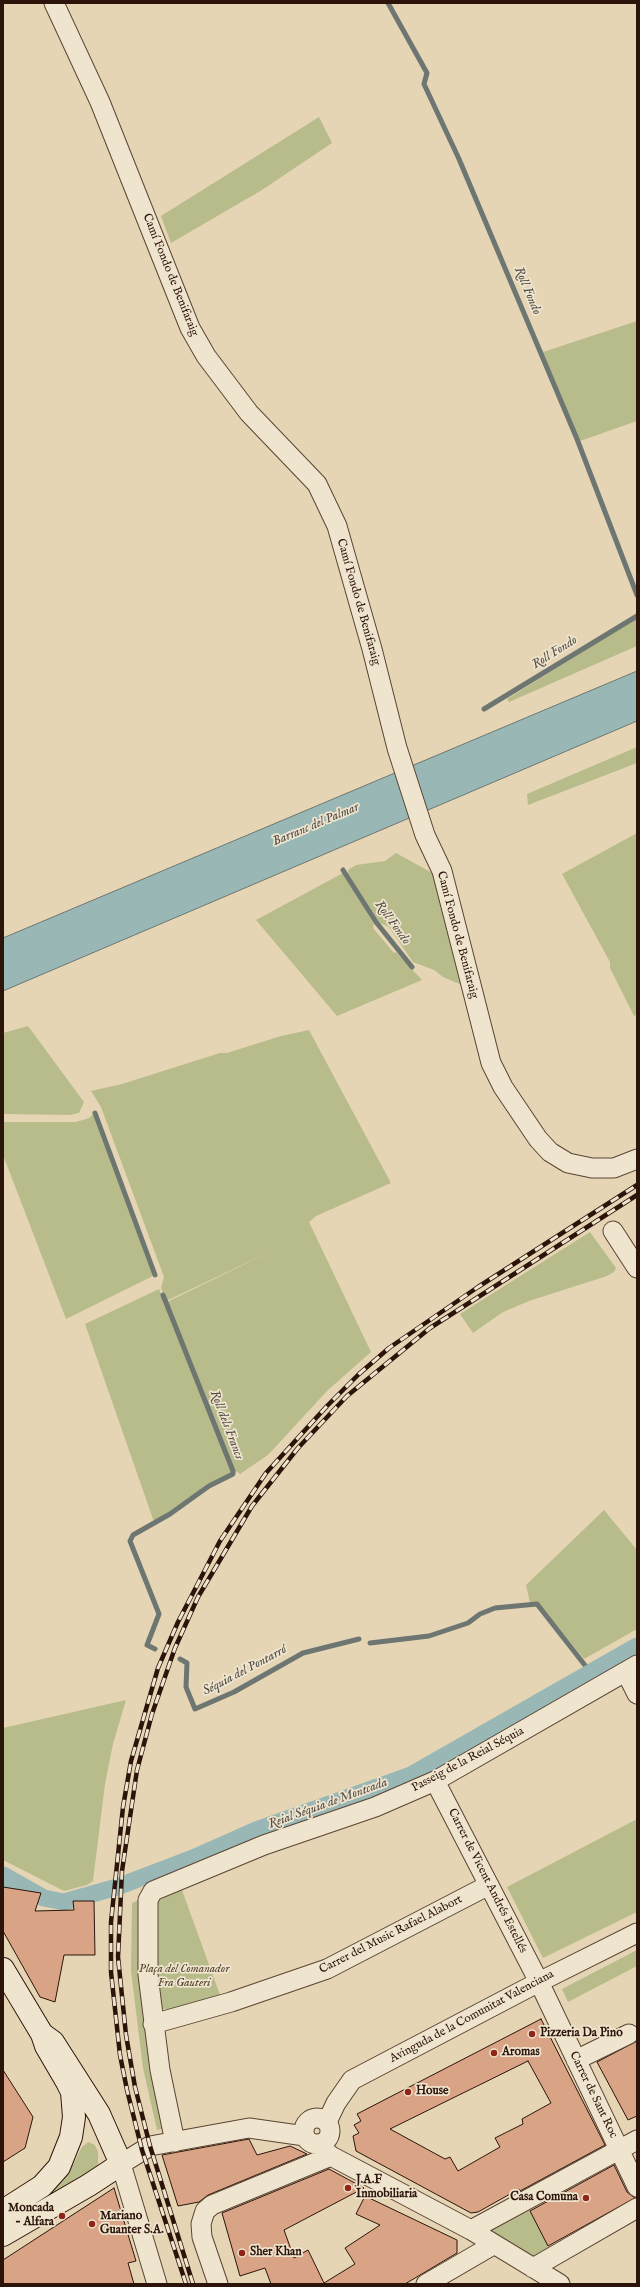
<!DOCTYPE html>
<html>
<head>
<meta charset="utf-8">
<style>
  body { margin:0 }
  #map { position:relative; width:640px; height:2287px; overflow:hidden; background:#e6d5b4; font-family:"IM FELL English",serif }
  canvas { display:block }
  .frame { position:absolute; inset:0; border:4px solid #2c140a; pointer-events:none }
</style>
</head>
<body>
<div id="map">
<canvas width="640" height="2287"></canvas>
<div class="frame"></div>
</div>
<script>
const context = document.querySelector('canvas').getContext('2d');
context.lineJoin = 'round';
function fillPath(path, color) { context.fillStyle = color; context.fill(path, 'evenodd'); }
const toPath = rows => new Path2D(rows.map(r => 'M' + r).join(''));
function strokePath(path, color, width, dash) { context.strokeStyle = color; context.lineWidth = width; context.lineCap = dash ? 'butt' : 'round'; context.setLineDash(dash || []); context.stroke(path); }
function label(font, color, halo, rows, align = 'center') {
  context.font = font + ' "IM FELL English",serif'; context.lineWidth = 3.5; context.setLineDash([]); context.textBaseline = 'middle'; context.strokeStyle = halo; context.fillStyle = color; for (const [text, x, y, turn = 0] of rows) {
    context.save(); context.translate(x, y); context.rotate((+turn || 0) * Math.PI / 180); context.textAlign = isNaN(turn) ? turn : align; if (halo) context.strokeText(text, 0, 0); context.fillText(text, 0, 0); context.restore();
  }
}
fillPath(toPath([
  [319,117,332,143,262,190,171,243,161,216],
  [637,321,637,421,580,441,543,352],
  [637,618,637,646,509,702,507,699],
  [637,747,637,763,528,805,527,794],
  [637,833,637,1014,634,1016,610,968,610,962,562,874],
  [396,853,434,874,462,985,443,977,434,970,413,962,389,927,378,922,348,873,348,870,356,865,385,861],
  [343,873,374,924,373,928,394,953,396,952,422,980,337,1016,256,920],
  [28,1026,84,1102,79,1113,70,1115,3,1114,3,1033],
  [309,1030,391,1183,316,1216,309,1222,371,1352,327,1391,268,1455,240,1474,234,1470,167,1302,276,1249,166,1301,161,1288,164,1277,101,1107,91,1091,122,1084,220,1053,227,1053,281,1036],
  [94,1113,153,1276,66,1319,3,1155,3,1122,76,1122,89,1118],
  [590,1232,616,1268,614,1272,607,1276,529,1301,503,1312,473,1333,460,1314],
  [159,1289,232,1470,231,1473,208,1485,154,1522,85,1324],
  [604,1510,637,1550,637,1629,584,1659,538,1602,530,1603,526,1585],
  [126,1700,113,1744,105,1784,93,1881,87,1885,64,1891,3,1860,3,1728],
  [637,1819,637,1912,543,1958,507,1887],
  [182,1890,220,1995,179,2009,163,2009,157,2002,155,1902],
  [141,1899,167,2128,157,2130,143,2068,131,1971,132,1903],
  [637,1950,637,1966,568,2002,562,1989],
  [88,2142,95,2145,98,2152,98,2164,93,2171,3,2228,3,2221,59,2184,70,2170,82,2147],
  [526,2203,552,2253,533,2263,478,2229]
]), '#b8bc8b');
const water = toPath([
  [637,671,637,721,3,991,3,938,637,671],
  [3,1867,29,1882,26,1888,21,1887,3,1896,3,1867]
]);
fillPath(water, '#98b7b5');
strokePath(water, '#6d7671', 1);
strokePath(toPath([
  [388,3,427,73,424,84,459,159,577,439,637,595],
  [484,709,637,616],
  [343,870,376,922,412,967],
  [95,1113,155,1275],
  [370,1643,429,1636,468,1623,480,1614,495,1608,537,1604,591,1673],
  [155,1649,147,1645,159,1614,130,1541,133,1535,170,1514,209,1486,233,1474,233,1471,163,1295],
  [180,1659,187,1663,186,1687,195,1709,234,1692,303,1653,359,1639]
]), '#6d7671', 5);
strokePath(toPath([
  [3,1875,44,1898,64,1902,117,1887,193,1858,256,1830,411,1775,637,1646]
]), '#98b7b5', 17);
const building = toPath([
  [3,1887,41,1893,35,1911,74,1910,73,1901,94,1901,95,1955,64,1955,55,2002,40,1997,3,1931,3,1887],
  [541,2019,605,2145,520,2191,519,2189,478,2212,471,2213,356,2151,353,2136,359,2133,354,2125,361,2121,357,2114,541,2019],
  [528,2061,551,2103,522,2119,523,2124,495,2138,500,2147,458,2171,450,2157,445,2159,390,2129,528,2061],
  [637,2041,637,2116,628,2120,597,2062,637,2041],
  [3,2070,33,2117,25,2148,3,2162,3,2070],
  [249,2139,257,2155,290,2146,307,2154,208,2195,199,2202,178,2206,162,2155,249,2139],
  [614,2165,627,2192,635,2198,548,2246,530,2211,614,2165],
  [329,2169,364,2188,284,2230,294,2258,308,2250,324,2283,355,2264,345,2248,380,2225,356,2214,365,2196,457,2240,457,2253,405,2284,271,2284,265,2268,240,2276,222,2213,329,2169],
  [114,2188,136,2261,128,2263,134,2284,3,2284,3,2260,114,2188]
]);
fillPath(building, '#d9a486');
strokePath(building, '#2c140a', 1);
const street = toPath([
  [54,3,100,102,190,328,206,356,249,413,317,484,337,526,372,649,397,748,425,835,442,871,491,1063,503,1087,538,1139,550,1152,568,1163,592,1168,614,1168,637,1159],
  [613,1231,637,1268],
  [626,1672,637,1694],
  [435,1781,539,1982,637,2187],
  [153,2024,231,2002,327,1969,489,1885],
  [576,2060,629,2034],
  '304 2131a13 13 0 1 1 26 0a13 13 0 1 1-26 0Z',
  [327,2122,336,2103,352,2080,539,1982,637,1933],
  [175,2142,160,2070,148,1975,148,1900,153,1891,264,1845,375,1807,435,1781,637,1665],
  [317,2144,331,2156,471,2230,560,2284],
  [471,2230,637,2140],
  [533,2268,637,2208],
  [157,2284,121,2164,150,2146,249,2128,305,2136],
  [218,2284,202,2237,201,2224,205,2211,212,2205,331,2156],
  [426,2284,493,2245]
]);
const secondary = toPath([
  [3,1969,42,2034,46,2046,67,2082,72,2092,74,2117,71,2137,59,2167,42,2186,3,2211],
  [3,2235,89,2185,121,2164,99,2114,53,2042,42,2034]
]);
strokePath(street, '#5a4434', 21);
strokePath(secondary, '#2c140a', 24);
strokePath(street, '#efe4ce', 19);
strokePath(secondary, '#efe4ce', 22);
const rail = toPath([
  [186,2284,142,2150,127,2090,120,2055,111,1972,111,1922,123,1807,131,1761,158,1668,178,1622,220,1541,266,1473,327,1406,359,1374,389,1348,478,1287,637,1185],
  [193,2284,150,2146,135,2087,126,2035,118,1957,122,1871,137,1770,152,1714,175,1648,198,1597,252,1506,298,1448,347,1396,430,1328,637,1195]
]);
strokePath(rail, '#2c140a', 4.5);
strokePath(rail, '#efe4ce', 3, [9]);
for (const [x, y, r, color] of [
  [532,2034,4,"#8f2418"],
  [494,2053,4,"#8f2418"],
  [408,2092,4,"#8f2418"],
  [348,2188,4,"#8f2418"],
  [586,2198,4,"#8f2418"],
  [62,2216,4,"#8f2418"],
  [92,2224,4,"#8f2418"],
  [242,2253,4,"#8f2418"]
]) { const dot = new Path2D(); dot.arc(x, y, r, 0, 2 * Math.PI); context.fillStyle = color; context.fill(dot); strokePath(dot, '#efe4ce', 1.5); }
label('12px', '#2c140a', '#efe4ce', [
  ["Camí Fondo de Benifaraig",170,275,68],
  ["Camí Fondo de Benifaraig",358,602,74],
  ["Camí Fondo de Benifaraig",457,935,75],
  ["Passeig de la Reial Séquia",468,1760,-28],
  ["Carrer de Vicent Andrés Estellés",487,1881,63],
  ["Carrer del Music Rafael Alabort",391,1935,-27],
  ["Avinguda de la Comunitat Valenciana",472,2017,-28],
  ["Carrer de Sant Roc",593,2095,64]
]);
label('italic 12px', '#564631', '#efe4ce', [
  ["Plaça del Comanador",184,1970],
  ["Fra Gauteri",184,1984]
]);
label('bold 12px', '#2c140a', '#efe4ce', [
  ["Pizzeria Da Pino",540,2034],
  ["Aromas",502,2053],
  ["House",416,2092],
  ["J.A.F",356,2181],
  ["Inmobiliaria",356,2195],
  ["Casa Comuna",578,2198,"right"],
  ["Moncada",54,2209,"right"],
  ["- Alfara",54,2223,"right"],
  ["Mariano",100,2217],
  ["Guanter S.A.",100,2231],
  ["Sher Khan",250,2253]
], 'left');
label('italic 13px', '#524d46', '#efe4ce', [
  ["Roll Fondo",527,291,67],
  ["Roll Fondo",555,653,-32],
  ["Barranc del Palmar",316,825,-23],
  ["Roll Fondo",392,923,54],
  ["Roll dels Francs",226,1425,69],
  ["Séquia del Pontarró",245,1671,-28],
  ["Reial Séquia de Montcada",328,1804,-20]
]);
</script>
</body>
</html>
